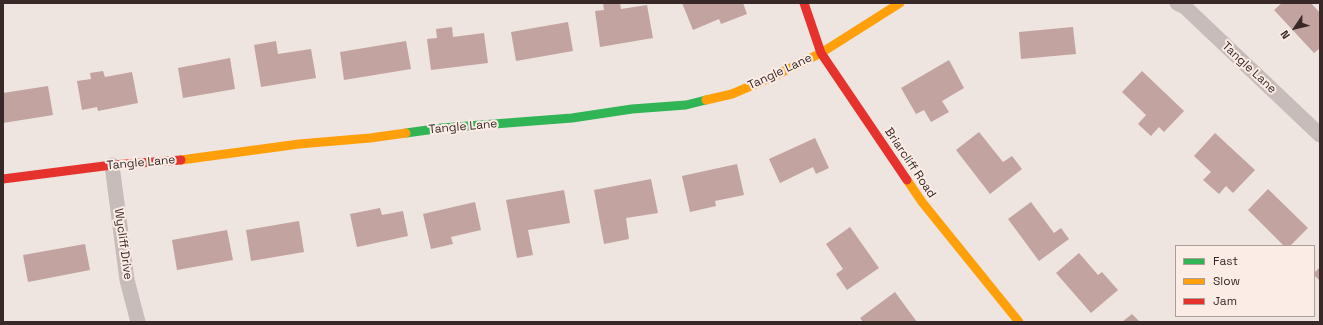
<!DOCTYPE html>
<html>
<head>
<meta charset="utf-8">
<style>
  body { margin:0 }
  #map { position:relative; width:1323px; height:325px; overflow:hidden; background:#eee4e0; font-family:"Space Grotesk",sans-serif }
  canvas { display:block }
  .frame { position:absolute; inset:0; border:4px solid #382827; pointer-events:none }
  .legend { position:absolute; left:1175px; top:245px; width:140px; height:72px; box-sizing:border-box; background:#fbede6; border:1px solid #ad9e9a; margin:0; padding:5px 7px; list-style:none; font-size:12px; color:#382827 }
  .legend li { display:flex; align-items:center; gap:8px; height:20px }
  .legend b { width:20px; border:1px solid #ad9e9a }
  .north { position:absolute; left:1275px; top:8px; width:40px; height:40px; -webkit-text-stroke:3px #fbede6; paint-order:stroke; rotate:235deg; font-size:11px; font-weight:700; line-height:16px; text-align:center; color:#382827 }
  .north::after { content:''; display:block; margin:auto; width:14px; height:18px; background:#382827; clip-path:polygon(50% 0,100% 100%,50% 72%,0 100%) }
</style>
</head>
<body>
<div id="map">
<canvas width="1323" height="325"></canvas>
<div class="frame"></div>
<ul class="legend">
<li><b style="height:5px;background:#30b455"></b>Fast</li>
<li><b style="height:5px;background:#ff9f0a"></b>Slow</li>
<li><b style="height:5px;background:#e5322d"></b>Jam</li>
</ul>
<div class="north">N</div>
</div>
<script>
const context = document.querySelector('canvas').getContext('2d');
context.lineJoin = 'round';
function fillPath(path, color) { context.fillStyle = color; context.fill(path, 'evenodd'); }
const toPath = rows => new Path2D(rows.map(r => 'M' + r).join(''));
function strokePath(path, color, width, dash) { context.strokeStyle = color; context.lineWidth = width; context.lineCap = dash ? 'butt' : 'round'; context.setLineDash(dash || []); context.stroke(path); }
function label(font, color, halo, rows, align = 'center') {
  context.font = font + ' "Space Grotesk",sans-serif'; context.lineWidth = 4; context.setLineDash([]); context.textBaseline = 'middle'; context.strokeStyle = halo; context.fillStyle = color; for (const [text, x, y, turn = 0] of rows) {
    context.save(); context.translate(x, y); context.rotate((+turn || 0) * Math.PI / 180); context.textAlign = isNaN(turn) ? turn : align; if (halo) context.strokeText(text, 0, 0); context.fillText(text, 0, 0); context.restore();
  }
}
fillPath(toPath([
  [603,3,620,3,621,9,647,5,653,38,600,47,595,11,604,10],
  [682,3,743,3,747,14,721,24,719,19,693,30],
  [1282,3,1311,3,1320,13,1320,48,1314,53,1274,10],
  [568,22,573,51,516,61,511,32],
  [452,27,453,37,484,33,488,63,431,70,427,39,437,38,436,29],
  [1073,27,1076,54,1021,59,1019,32],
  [276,41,278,54,311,49,316,78,261,87,254,45],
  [406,41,411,69,344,80,340,52],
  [230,58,235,89,183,98,178,68],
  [949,60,964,88,942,101,949,112,931,122,924,110,916,114,901,88],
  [103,71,105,77,132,72,138,103,98,111,97,107,82,110,77,81,91,79,90,73],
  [1142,71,1184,111,1164,132,1159,127,1151,136,1138,124,1146,115,1122,92],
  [48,86,53,115,3,123,3,93],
  [979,132,1003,162,1012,156,1022,169,990,194,956,150],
  [1215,133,1255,170,1233,193,1226,186,1219,194,1203,180,1211,172,1194,156],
  [815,138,829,168,816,174,813,167,780,183,769,159],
  [737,164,744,195,715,201,716,206,690,212,682,176],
  [651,179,658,213,626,218,629,239,604,244,594,190],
  [1268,189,1308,228,1290,246,1284,246,1248,210],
  [564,190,570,223,528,230,533,255,517,258,506,200],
  [475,202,481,230,451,237,453,244,431,249,423,214],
  [1031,202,1054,233,1061,228,1069,239,1039,261,1008,219],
  [380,208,382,215,403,211,408,236,357,247,350,214],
  [299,221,304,252,251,261,246,230],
  [850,227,879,268,847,290,836,274,843,269,826,244],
  [227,230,233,260,177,270,172,240],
  [85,244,90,270,28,282,23,255],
  [1079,253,1098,275,1102,272,1118,290,1091,313,1056,273],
  [1320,267,1320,281,1314,275,1314,273],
  [895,292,917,322,863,322,860,318],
  [1132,314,1140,322,1122,322]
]), '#c3a3a0');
strokePath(toPath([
  [1177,3,1185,7,1320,135],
  [112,165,127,280,138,322]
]), '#c7bcb9', 15);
strokePath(toPath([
  [406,133,442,128,572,118,632,109,686,105,706,100]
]), '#30b455', 9);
strokePath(toPath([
  [706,100,732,94,774,76,821,53,900,3],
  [181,160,299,144,370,138,406,133],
  [907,180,922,202,1019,322]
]), '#ff9f0a', 9);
strokePath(toPath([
  [804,3,821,53,907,180],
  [3,179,112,165,181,160]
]), '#e5322d', 9);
label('12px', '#382827', '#fbede6', [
  ["Tangle Lane",1249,68,43],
  ["Tangle Lane",780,72,-25],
  ["Tangle Lane",463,127,-5],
  ["Tangle Lane",141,163,-5],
  ["Briarcliff Road",910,163,56],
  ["Wycliff Drive",123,244,82]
]);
</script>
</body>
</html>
